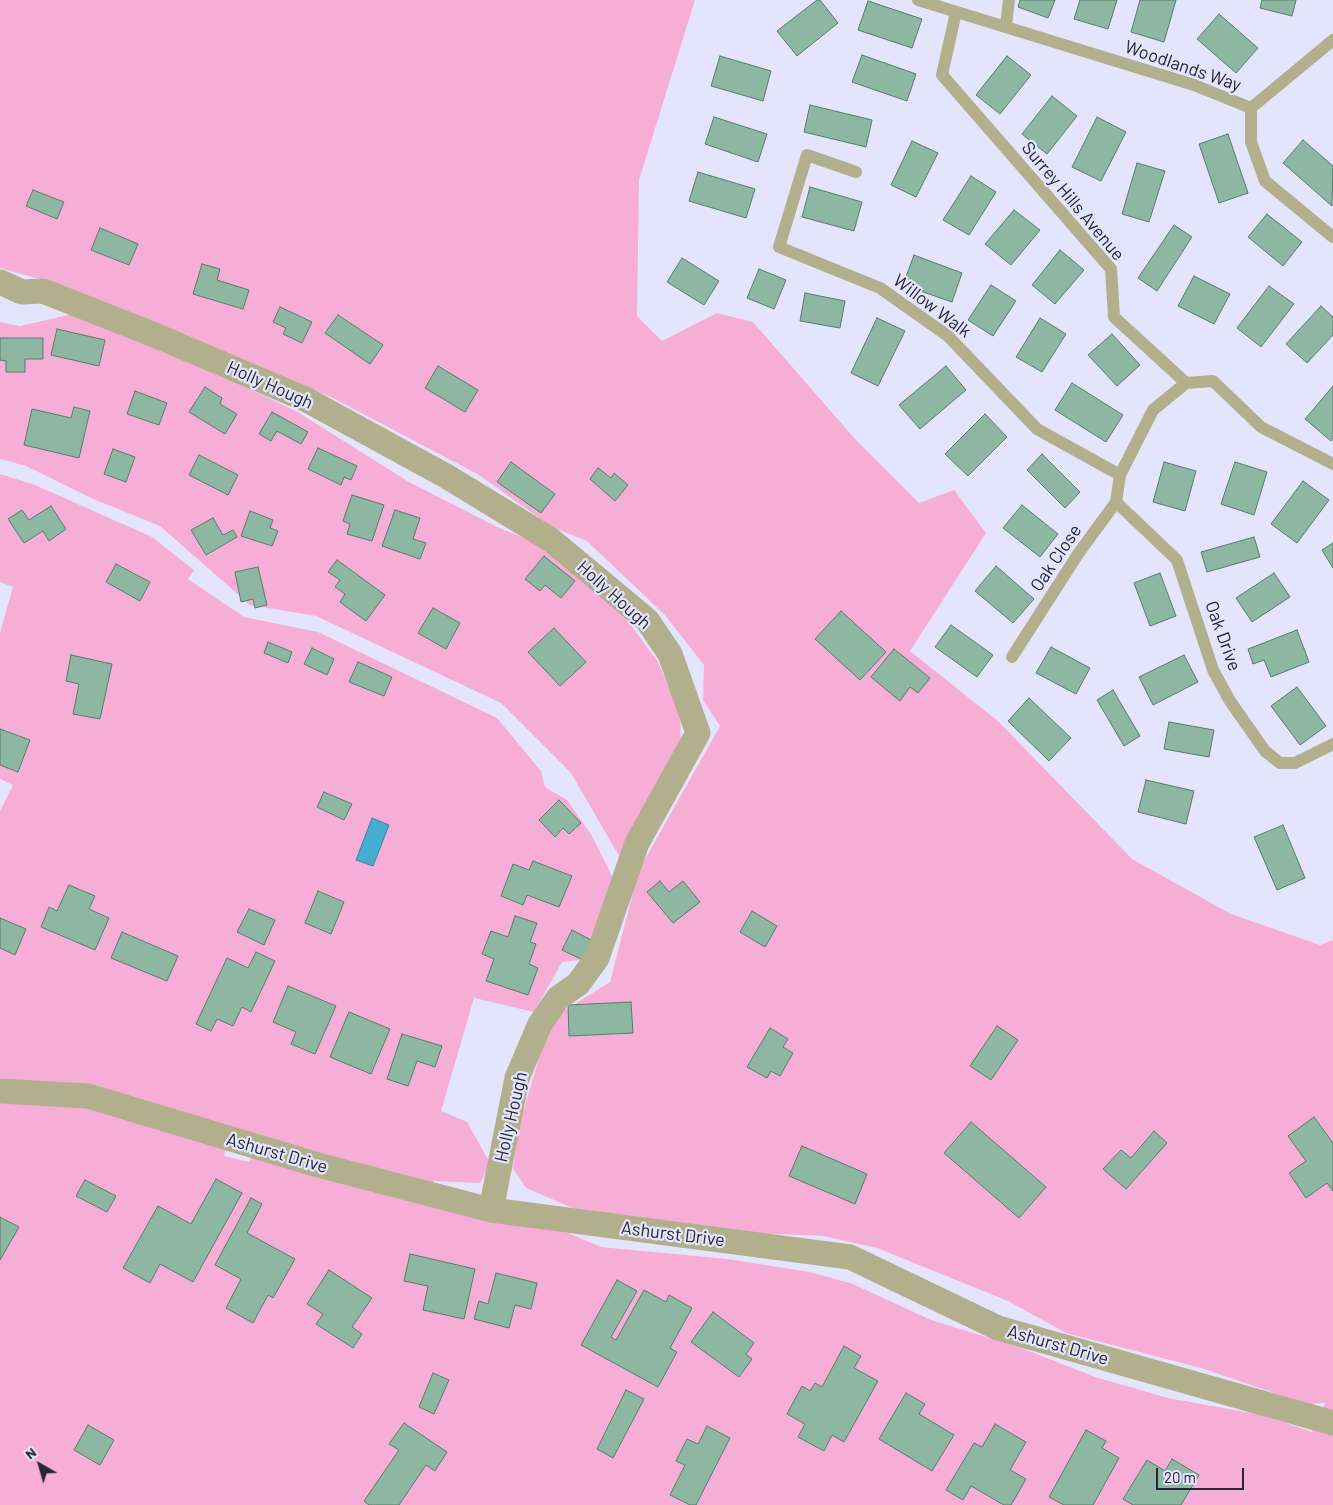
<!DOCTYPE html>
<html>
<head>
<meta charset="utf-8">
<style>
  body { margin:0 }
  #map { position:relative; width:1333px; height:1505px; overflow:hidden; background:#e4e5fd; font-family:Barlow,sans-serif }
  canvas { display:block }
  .north { position:absolute; left:15px; top:1440px; width:50px; height:50px; -webkit-text-stroke:4px #e4e5fd; paint-order:stroke; rotate:322deg; font-size:14px; font-weight:700; line-height:20px; text-align:center; color:#252534 }
  .north::after { content:''; display:block; margin:auto; width:18px; height:22px; background:#252534; clip-path:polygon(50% 0,100% 100%,50% 72%,0 100%) }
  .scale { position:absolute; left:1156px; top:1468px; width:88px; height:22px; box-sizing:border-box; border:2px solid #252534; border-top:0; padding-left:6px; font-size:15px; line-height:18px; white-space:nowrap; color:#252534; -webkit-text-stroke:4px #e4e5fd; paint-order:stroke }
</style>
</head>
<body>
<div id="map">
<canvas width="1333" height="1505"></canvas>
<div class="north">N</div>
<div class="scale">20 m</div>
</div>
<script>
const context = document.querySelector('canvas').getContext('2d');
context.lineJoin = 'round';
function fillPath(path, color) { context.fillStyle = color; context.fill(path, 'evenodd'); }
const toPath = rows => new Path2D(rows.map(r => 'M' + r).join(''));
function strokePath(path, color, width, dash) { context.strokeStyle = color; context.lineWidth = width; context.lineCap = dash ? 'butt' : 'round'; context.setLineDash(dash || []); context.stroke(path); }
function label(font, color, halo, rows, align = 'center') {
  context.font = font + ' Barlow,sans-serif'; context.lineWidth = 4.5; context.setLineDash([]); context.textBaseline = 'middle'; context.strokeStyle = halo; context.fillStyle = color; for (const [text, x, y, turn = 0] of rows) {
    context.save(); context.translate(x, y); context.rotate((+turn || 0) * Math.PI / 180); context.textAlign = isNaN(turn) ? turn : align; if (halo) context.strokeText(text, 0, 0); context.fillText(text, 0, 0); context.restore();
  }
}
fillPath(toPath([
  [0,0,695,0,639,180,637,316,662,341,717,313,753,322,855,439,919,503,954,490,986,533,910,651,999,722,1132,859,1231,914,1320,945,1333,940,1333,1505,0,1505,0,811,13,785,0,779,0,633,13,587,0,582,0,474,35,485,152,537,194,570,188,579,244,617,318,632,497,718,541,771,545,787,567,800,592,836,614,880,583,960,562,962,534,1012,474,998,441,1111,467,1122,490,1163,480,1183,434,1181,419,1204,568,1233,601,1247,727,1259,810,1272,853,1284,931,1320,1019,1347,1095,1377,1168,1398,1262,1415,1312,1432,1325,1403,1307,1404,1201,1368,1066,1333,1008,1301,877,1248,823,1236,750,1233,573,1208,526,1188,513,1168,519,1125,541,1052,557,1015,610,982,639,870,720,726,703,700,704,665,664,614,587,541,552,527,479,475,331,397,39,279,0,268],
  [230,1128,260,1140,249,1162,224,1156],
  [73,314,186,359,296,411,409,482,497,527,546,547,625,617,658,662,680,715,681,747,622,861,571,773,501,703,316,616,250,605,160,526,91,498,26,466,0,459,0,322,20,326]
]), '#f6aed7');
const water = toPath([
  [372,818,389,825,373,866,356,860,372,818]
]);
fillPath(water, '#47add0');
strokePath(water, '#3d84a1', 1);
const building = toPath([
  [817,0,820,0,838,23,797,56,777,31,817,0],
  [1020,0,1055,0,1048,18,1018,7,1020,0],
  [1080,0,1117,0,1108,29,1074,19,1080,0],
  [1140,0,1176,0,1164,42,1131,32,1140,0],
  [1262,0,1296,0,1292,16,1260,8,1262,0],
  [868,1,922,19,912,48,858,30,868,1],
  [1219,14,1258,48,1236,73,1197,39,1219,14],
  [862,55,916,74,907,101,852,82,862,55],
  [720,56,771,71,763,101,711,86,720,56],
  [1007,56,1031,75,1000,114,976,95,1007,56],
  [1052,96,1077,116,1047,154,1022,134,1052,96],
  [810,105,872,120,866,147,804,132,810,105],
  [714,117,767,134,758,162,705,144,714,117],
  [1097,117,1126,132,1101,181,1072,167,1097,117],
  [1228,134,1248,193,1219,203,1199,144,1228,134],
  [1303,140,1333,166,1332,206,1283,163,1303,140],
  [912,141,938,153,916,197,891,185,912,141],
  [1137,163,1165,171,1149,222,1122,214,1137,163],
  [698,172,755,189,746,218,689,201,698,172],
  [971,176,996,192,969,235,943,220,971,176],
  [810,187,862,202,854,231,802,217,810,187],
  [33,190,64,202,57,219,26,206,33,190],
  [1014,210,1040,230,1011,265,985,244,1014,210],
  [1267,214,1302,242,1283,266,1248,237,1267,214],
  [1174,225,1192,237,1157,291,1138,278,1174,225],
  [100,228,138,244,129,265,91,250,100,228],
  [1060,250,1084,270,1055,304,1032,285,1060,250],
  [914,255,962,273,952,302,903,285,914,255],
  [682,258,719,281,704,305,667,282,682,258],
  [202,264,220,269,217,280,249,290,243,309,193,294,202,264],
  [759,269,786,280,774,309,747,298,759,269],
  [1194,276,1230,294,1214,324,1178,306,1194,276],
  [991,285,1016,301,993,336,968,320,991,285],
  [1269,286,1294,304,1261,347,1237,328,1269,286],
  [805,293,845,301,840,328,800,321,805,293],
  [1321,306,1333,317,1333,335,1307,363,1286,344,1321,306],
  [280,307,312,322,302,343,283,334,286,328,273,322,280,307],
  [338,315,383,345,370,364,325,333,338,315],
  [877,318,905,331,878,386,851,373,877,318],
  [1040,318,1066,334,1042,372,1016,357,1040,318],
  [57,329,105,340,99,366,51,355,57,329],
  [1112,334,1140,365,1117,386,1088,355,1112,334],
  [0,338,43,338,43,359,25,359,25,372,6,372,6,361,0,360,0,338],
  [438,366,478,390,465,412,425,388,438,366],
  [946,366,966,390,920,429,899,405,946,366],
  [1072,383,1123,415,1106,442,1055,410,1072,383],
  [1333,386,1333,438,1331,441,1305,419,1333,386],
  [205,387,222,398,220,404,237,414,225,434,189,412,205,387],
  [135,391,167,403,159,425,127,414,135,391],
  [74,407,90,411,79,458,24,445,32,409,71,418,74,407],
  [272,412,308,432,301,444,277,431,271,441,259,434,272,412],
  [985,414,1007,437,968,476,945,454,985,414],
  [318,448,357,466,351,480,344,477,341,485,308,469,318,448],
  [113,449,135,457,126,482,104,474,113,449],
  [1042,454,1080,492,1065,508,1027,470,1042,454],
  [199,455,238,475,228,495,189,475,199,455],
  [511,462,555,494,541,513,497,482,511,462],
  [1164,462,1196,471,1185,511,1153,502,1164,462],
  [1235,462,1267,472,1254,515,1221,504,1235,462],
  [598,468,611,478,614,473,628,485,615,501,590,479,598,468],
  [1303,481,1329,500,1297,543,1271,524,1303,481],
  [352,495,384,505,372,541,347,534,350,524,343,521,352,495],
  [1022,505,1058,534,1040,557,1003,528,1022,505],
  [51,506,66,529,49,541,43,531,24,543,8,519,22,510,29,520,51,506],
  [395,510,420,518,413,539,426,543,420,559,382,546,395,510],
  [250,511,273,520,270,528,278,531,272,546,241,536,250,511],
  [213,518,223,535,233,530,237,537,206,555,191,530,213,518],
  [1254,537,1260,557,1207,572,1201,552,1254,537],
  [1333,543,1333,568,1322,550,1333,543],
  [544,556,575,581,561,598,545,585,540,591,525,579,544,556],
  [337,560,385,595,366,621,340,602,345,594,335,587,340,580,328,572,337,560],
  [116,564,150,582,140,601,106,582,116,564],
  [996,566,1034,599,1013,623,975,591,996,566],
  [258,567,267,605,255,608,253,599,241,602,235,572,258,567],
  [1160,573,1176,616,1150,626,1134,583,1160,573],
  [1274,573,1290,597,1252,622,1236,598,1274,573],
  [433,608,460,623,446,649,418,633,433,608],
  [841,611,886,652,860,680,815,639,841,611],
  [951,625,993,655,977,677,935,647,951,625],
  [554,628,586,662,560,686,528,652,554,628],
  [1297,630,1309,662,1271,677,1264,660,1253,664,1248,649,1297,630],
  [268,642,292,652,288,663,264,653,268,642],
  [1051,647,1090,668,1076,694,1036,673,1051,647],
  [312,648,334,659,327,675,304,664,312,648],
  [894,649,930,678,918,693,910,687,900,701,871,677,894,649],
  [71,655,112,664,100,719,73,714,79,684,66,681,71,655],
  [1184,655,1198,682,1153,705,1139,677,1184,655],
  [358,662,392,677,384,696,349,682,358,662],
  [1297,687,1326,726,1300,745,1271,706,1297,687],
  [1113,690,1140,736,1124,746,1097,700,1113,690],
  [1029,698,1071,738,1049,761,1008,721,1029,698],
  [1169,722,1214,730,1209,757,1164,749,1169,722],
  [0,729,30,740,18,772,0,765,0,729],
  [1146,780,1194,791,1186,824,1138,812,1146,780],
  [324,792,352,804,344,820,317,807,324,792],
  [559,800,581,823,569,834,563,828,555,837,539,820,559,800],
  [1283,825,1305,878,1277,890,1254,837,1283,825],
  [533,861,572,876,559,907,527,895,523,905,501,896,513,864,529,870,533,861],
  [660,881,669,892,683,881,700,902,673,923,647,892,660,881],
  [69,885,95,896,89,909,109,918,95,950,41,927,49,907,57,911,69,885],
  [318,891,344,902,331,934,305,923,318,891],
  [249,909,275,920,264,945,237,932,249,909],
  [752,911,777,926,765,947,740,932,752,911],
  [515,916,537,923,530,942,536,944,529,964,538,968,528,995,486,981,494,959,482,954,491,931,508,937,515,916],
  [0,918,26,929,15,955,0,948,0,918],
  [572,930,593,941,583,960,562,950,572,930],
  [122,932,178,956,167,981,111,958,122,932],
  [256,952,275,961,251,1012,242,1007,233,1026,217,1019,211,1031,196,1024,227,958,248,968,256,952],
  [288,986,336,1006,315,1054,291,1044,296,1032,273,1022,288,986],
  [631,1002,633,1033,569,1036,568,1005,631,1002],
  [349,1012,390,1029,371,1074,330,1057,349,1012],
  [997,1026,1018,1040,991,1080,970,1066,997,1026],
  [770,1028,788,1039,783,1047,793,1053,780,1076,771,1071,767,1078,747,1067,770,1028],
  [402,1034,442,1046,435,1067,417,1061,408,1086,387,1079,402,1034],
  [1314,1117,1333,1143,1333,1191,1327,1183,1306,1198,1289,1173,1306,1161,1288,1136,1314,1117],
  [971,1122,1046,1187,1019,1218,944,1153,971,1122],
  [1154,1131,1167,1143,1126,1189,1103,1169,1121,1150,1131,1158,1154,1131],
  [802,1146,867,1174,855,1204,789,1176,802,1146],
  [216,1179,242,1193,193,1282,160,1264,150,1283,123,1268,158,1206,191,1224,216,1179],
  [85,1180,116,1196,107,1212,76,1196,85,1180],
  [251,1198,262,1204,247,1233,295,1259,273,1298,268,1295,253,1323,226,1308,241,1279,215,1265,251,1198],
  [0,1217,19,1227,0,1260,0,1217],
  [410,1254,475,1269,464,1319,423,1310,428,1286,404,1281,410,1254],
  [329,1270,372,1298,352,1327,362,1334,353,1348,316,1324,323,1314,307,1304,329,1270],
  [496,1273,537,1283,531,1309,515,1305,509,1328,474,1319,479,1301,488,1304,496,1273],
  [617,1280,637,1291,611,1337,616,1340,644,1290,666,1302,669,1295,692,1308,670,1348,677,1352,658,1387,581,1345,617,1280],
  [713,1312,754,1343,746,1354,752,1359,739,1377,691,1342,713,1312],
  [844,1346,861,1356,854,1368,878,1381,844,1442,832,1435,824,1451,798,1437,805,1424,787,1414,802,1386,810,1391,815,1383,822,1387,844,1346],
  [433,1373,449,1380,434,1414,419,1407,433,1373],
  [626,1390,644,1399,613,1458,597,1449,626,1390],
  [906,1393,925,1404,919,1414,954,1435,932,1471,879,1439,906,1393],
  [404,1423,447,1452,435,1471,426,1465,399,1505,369,1505,364,1501,399,1450,389,1444,404,1423],
  [995,1424,1026,1442,1010,1470,1026,1479,1011,1505,1004,1505,971,1486,963,1500,946,1490,974,1443,982,1447,995,1424],
  [88,1425,114,1440,100,1465,74,1450,88,1425],
  [707,1426,730,1438,696,1505,690,1505,670,1495,685,1465,676,1461,687,1439,698,1444,707,1426],
  [1086,1430,1106,1441,1102,1448,1119,1458,1093,1505,1064,1505,1049,1497,1086,1430],
  [1172,1459,1199,1475,1181,1505,1133,1505,1123,1499,1147,1460,1165,1471,1172,1459]
]);
fillPath(building, '#8db7a3');
strokePath(building, '#557d6a', 1);
strokePath(toPath([
  [918,0,1194,85,1251,108,1251,142,1265,181,1333,237],
  [956,12,942,75,1111,269,1114,317,1186,383,1213,381,1261,427,1333,464],
  [1006,26,1009,0],
  [1251,108,1333,40],
  [856,172,807,155,779,247,880,288,948,336,1037,429,1120,475,1153,410,1186,383],
  [1116,502,1177,560,1213,670,1230,701,1265,751,1280,763,1295,763,1333,744],
  [1012,657,1078,554,1116,502,1120,475]
]), '#b2af8d', 12);
strokePath(toPath([
  [0,282,22,292,43,291,157,336,305,399,446,476,551,540,647,620,670,654,698,733,637,843,597,958,578,984,558,998,540,1024,517,1078,491,1210],
  [0,1091,88,1096,318,1165,491,1210,850,1257,998,1328,1333,1423]
]), '#b2af8d', 25);
label('18px', '#252534', '#e4e5fd', [
  ["Woodlands Way",1183,66,19],
  ["Surrey Hills Avenue",1073,201,50],
  ["Willow Walk",932,306,37],
  ["Holly Hough",270,385,24],
  ["Oak Close",1056,558,-56],
  ["Holly Hough",614,595,42],
  ["Oak Drive",1223,636,70],
  ["Holly Hough",511,1117,-77],
  ["Ashurst Drive",277,1153,16],
  ["Ashurst Drive",673,1234,7],
  ["Ashurst Drive",1058,1345,16]
]);
</script>
</body>
</html>
